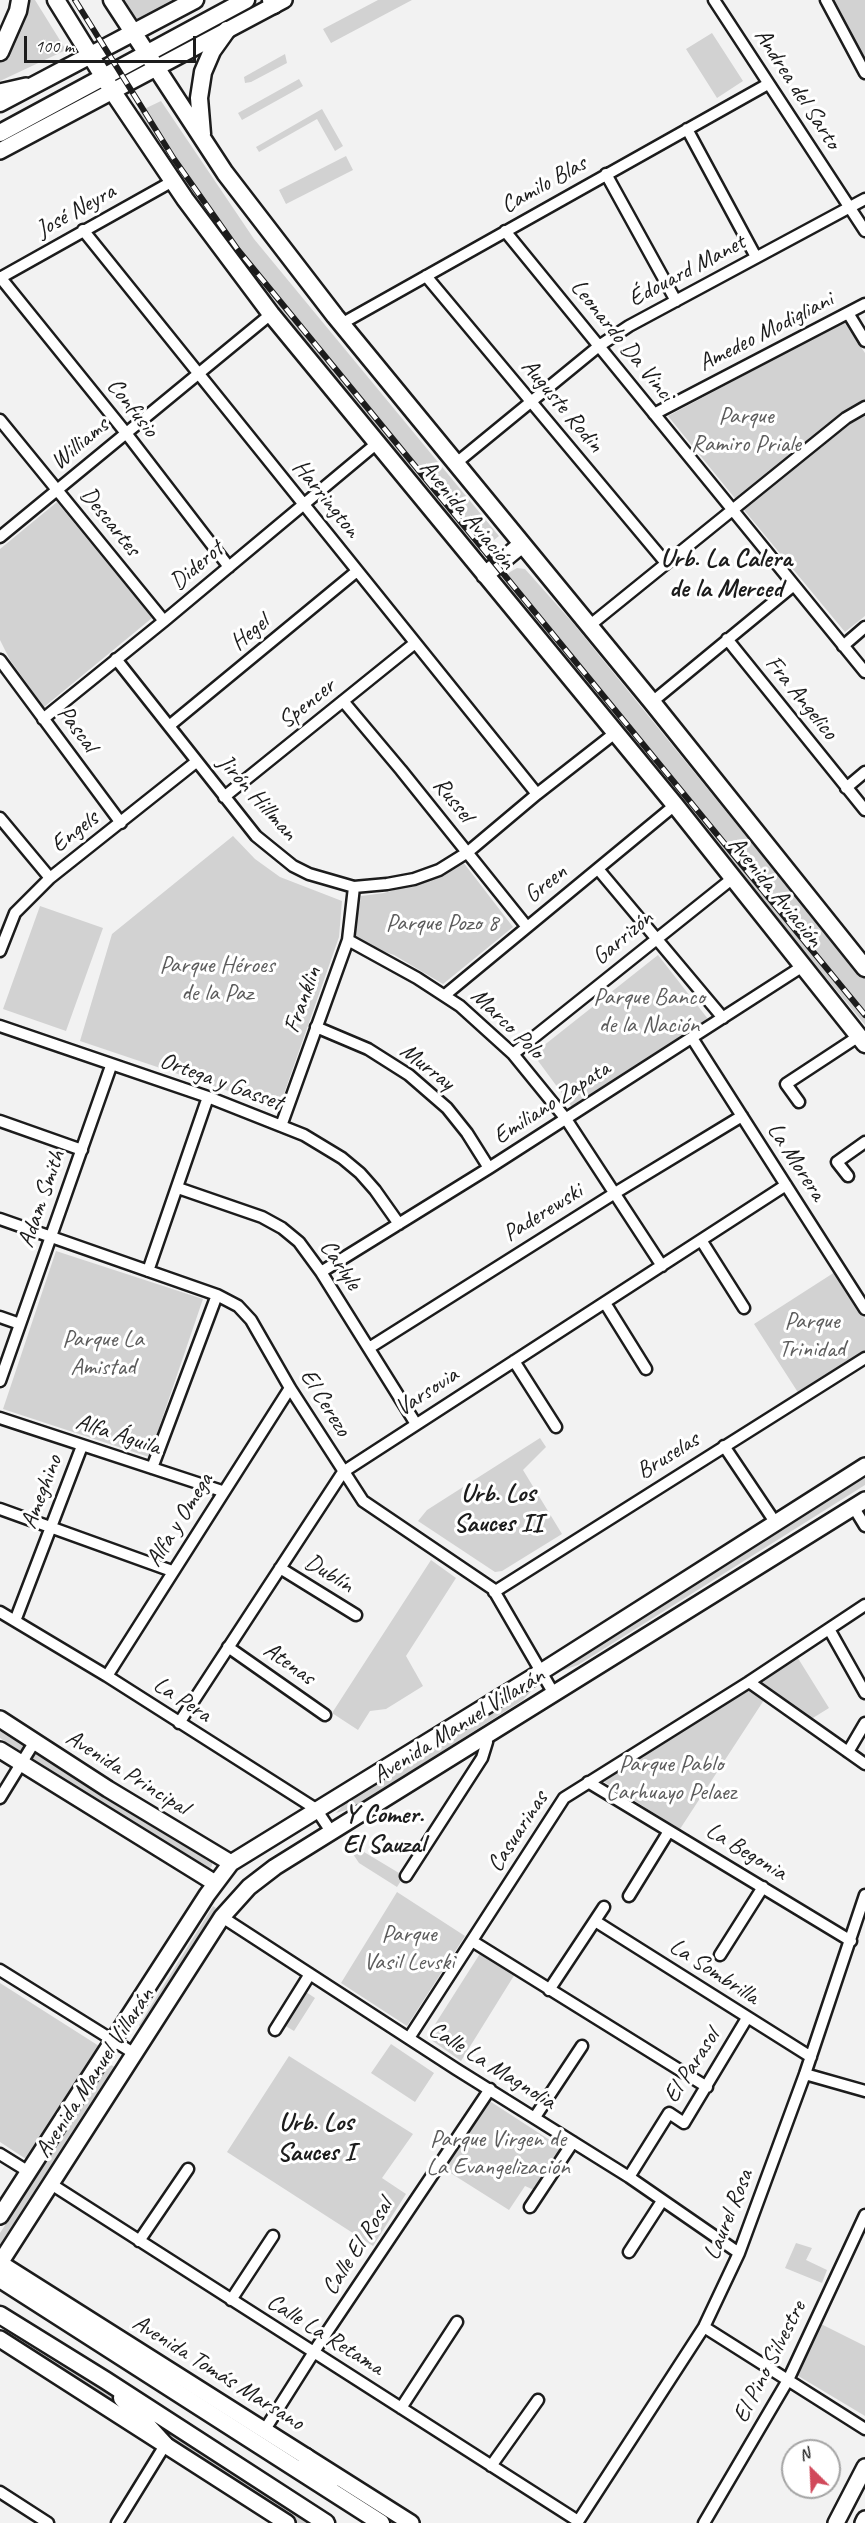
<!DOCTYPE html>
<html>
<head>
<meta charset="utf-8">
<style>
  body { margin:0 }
  #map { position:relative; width:865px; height:2523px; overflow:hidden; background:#f2f2f2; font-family:Caveat,sans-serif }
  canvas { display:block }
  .north { position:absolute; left:781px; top:2439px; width:60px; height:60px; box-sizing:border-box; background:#fff; border:2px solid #a4a4a4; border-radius:50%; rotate:336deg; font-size:16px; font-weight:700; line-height:24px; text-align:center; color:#1c1c1c }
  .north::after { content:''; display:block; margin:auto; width:21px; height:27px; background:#d1495b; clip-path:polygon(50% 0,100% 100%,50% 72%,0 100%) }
  .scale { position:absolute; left:24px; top:36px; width:172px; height:27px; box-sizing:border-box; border:3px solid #1c1c1c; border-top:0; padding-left:8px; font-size:18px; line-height:21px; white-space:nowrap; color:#1c1c1c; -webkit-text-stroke:4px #fff; paint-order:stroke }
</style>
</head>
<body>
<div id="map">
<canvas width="865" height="2523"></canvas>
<div class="north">N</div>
<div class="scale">100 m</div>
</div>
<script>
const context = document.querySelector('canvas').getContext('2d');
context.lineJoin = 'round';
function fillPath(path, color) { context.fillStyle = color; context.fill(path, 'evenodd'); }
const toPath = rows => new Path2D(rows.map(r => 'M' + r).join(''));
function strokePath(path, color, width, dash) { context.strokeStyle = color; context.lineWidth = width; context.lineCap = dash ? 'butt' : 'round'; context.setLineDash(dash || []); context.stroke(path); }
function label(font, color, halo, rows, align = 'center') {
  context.font = font + ' Caveat,sans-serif'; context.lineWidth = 6; context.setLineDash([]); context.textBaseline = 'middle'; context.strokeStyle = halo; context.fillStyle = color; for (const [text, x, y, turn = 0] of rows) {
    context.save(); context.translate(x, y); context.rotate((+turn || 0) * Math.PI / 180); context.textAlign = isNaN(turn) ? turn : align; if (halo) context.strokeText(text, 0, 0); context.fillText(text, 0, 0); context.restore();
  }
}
fillPath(toPath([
  [22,0,35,0,66,50,0,81,0,60],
  [119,0,177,0,134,23],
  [378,0,412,0,331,43,323,29],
  [832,0,865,0,865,64],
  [712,33,743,81,717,98,686,49],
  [285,54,287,63,251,82,245,83,244,77],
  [299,79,303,86,242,120,238,113],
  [161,101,254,239,499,536,477,554,225,239,138,112],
  [322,109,343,146,335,151,317,119,259,152,256,147],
  [346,156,353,170,286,204,279,190],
  [844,322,865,353,865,402,738,502,668,416],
  [865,416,865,616,845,632,744,510,850,424],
  [57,502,152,618,44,707,10,660,0,640,0,549],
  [517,568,525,569,573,623,789,889,865,978,865,1025,501,583,510,572],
  [233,836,255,859,280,877,342,901,339,937,279,1108,80,1041,112,934],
  [463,862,513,927,443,984,394,955,353,941,361,896,384,893,415,884],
  [40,906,103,928,66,1031,3,1009],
  [658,955,708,1019,572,1107,533,1054],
  [56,1251,203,1299,149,1457,3,1409],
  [835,1272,865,1319,865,1352,799,1394,754,1324],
  [540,1438,546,1447,523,1470,562,1534,502,1571,495,1572,418,1521,427,1510],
  [865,1476,865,1485,578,1665,561,1671,573,1659],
  [431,1560,456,1578,406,1656,423,1686,386,1709,370,1711,358,1730,332,1713],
  [796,1655,829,1708,808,1721,757,1683],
  [534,1688,523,1700,353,1808,336,1813,348,1800,527,1690],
  [747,1689,764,1700,680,1829,601,1780],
  [0,1726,212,1860,212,1866,207,1871,200,1868,0,1738],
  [349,1843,404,1876,397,1887,359,1863,347,1845],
  [397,1892,465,1936,407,2026,341,1983],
  [213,1906,216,1908,208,1923,140,2027,139,2025],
  [481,1952,515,1974,461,2061,427,2037],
  [0,1983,99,2046,26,2159,0,2142],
  [306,1992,315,1998,294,2031,284,2025],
  [391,2044,434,2073,415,2102,371,2073],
  [289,2056,413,2134,382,2178,406,2194,373,2246,227,2152],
  [109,2064,115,2067,0,2246,0,2233],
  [488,2100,562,2148,534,2190,525,2186,509,2210,441,2167],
  [796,2243,812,2248,806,2260,827,2270,822,2283,785,2268],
  [819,2323,865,2346,865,2416,795,2374],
  [4,2329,104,2387,135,2420,1,2334],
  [148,2419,177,2436,315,2523,295,2523,170,2445]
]), '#d2d2d2');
const street = toPath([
  [714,0,865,231],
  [826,0,865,73],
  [687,129,756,257],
  [606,174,676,301],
  [83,230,537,794],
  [505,231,865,672],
  [426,276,666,563],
  [0,277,126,433,229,567],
  [0,278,173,181],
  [848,313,865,341],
  [341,324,768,84],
  [654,414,865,304],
  [0,420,164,621],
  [455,464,599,346,629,326,865,199],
  [0,537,271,314],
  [589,626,846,418,865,407],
  [727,639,865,810],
  [843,646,865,627],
  [116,659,256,836,293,866,309,874,354,887,387,884,414,879,439,870,468,852,537,794,615,733],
  [0,660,121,823],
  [343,701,401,770,527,927],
  [652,702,794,585],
  [43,719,164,621,376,444],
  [169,726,357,571],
  [846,788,865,772],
  [224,797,415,643],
  [0,818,50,878],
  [598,869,723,1018],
  [348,940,417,978,460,1006,513,1054,566,1119,662,1266],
  [0,951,15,913,50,878,196,762],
  [445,995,675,805],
  [0,1026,208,1097,304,1135,342,1158,360,1173,375,1190,399,1224],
  [316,1027,368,1049,409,1075,447,1108,467,1133,489,1168],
  [692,1038,865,1309],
  [513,1054,733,878],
  [799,1102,786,1084,859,1036],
  [0,1121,82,1150],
  [281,1126,348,940,354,887],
  [848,1176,837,1162,865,1142],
  [178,1188,262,1217,282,1228,299,1242,321,1272,416,1424],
  [0,1219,217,1295,238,1306,251,1320,290,1388,363,1501,493,1589,554,1694],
  [701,1240,744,1308],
  [148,1271,208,1097],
  [321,1272,489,1168,803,966],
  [605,1303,646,1369],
  [0,1317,20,1324],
  [369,1348,615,1193,742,1116],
  [514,1361,556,1427],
  [0,1381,111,1066],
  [0,1418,222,1491],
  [724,1446,775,1522],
  [152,1468,217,1295],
  [854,1508,865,1526],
  [0,1509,172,1571],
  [280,1568,356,1615],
  [494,1592,865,1358],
  [0,1612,107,1676,316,1809,332,1833],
  [15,1621,82,1446],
  [829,1629,865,1693],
  [228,1647,325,1715],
  [107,1676,290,1388],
  [749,1682,865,1764],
  [179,1723,343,1472,786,1185],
  [848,1752,865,1723],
  [588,1782,851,1941],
  [0,1798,35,1741],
  [406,1876,482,1758,487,1742,486,1737],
  [629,1896,669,1831],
  [222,1917,456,2069,629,2177,739,2253],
  [595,1921,811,2057],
  [472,1941,707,2087],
  [720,1955,763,1887],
  [0,1970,135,2054],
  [549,1990,604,1907],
  [275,2030,310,1974],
  [409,2038,564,1798,749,1682,865,1605],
  [805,2074,865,2091],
  [535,2117,582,2046],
  [0,2154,29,2172],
  [629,2177,669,2113,684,2123,747,2018],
  [51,2184,578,2521],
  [530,2207,573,2142],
  [139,2241,188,2169],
  [629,2252,662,2201],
  [231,2300,273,2236],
  [704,2327,865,2429],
  [401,2408,457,2322],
  [264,2431,319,2344,490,2089],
  [491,2466,538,2400],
  [0,2492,48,2523],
  [117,2523,162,2450],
  [577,2523,704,2327,739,2253,805,2074,865,1895],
  [704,2523,788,2380,865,2215]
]);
const secondary = toPath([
  [0,92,26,86],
  [0,151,284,0],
  [0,1719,108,1789,231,1863],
  [0,1750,215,1883],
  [0,2216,207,1895,231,1863,541,1672,865,1466],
  [0,2263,222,1917,249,1887,275,1867,865,1500],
  [0,2263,411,2523],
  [0,2339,287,2523],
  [836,2523,865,2467],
  [863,2523,865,2519]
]);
const primary = toPath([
  [56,0,113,92,185,199,271,314,675,805,865,1044],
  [112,0,225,173,335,316,652,702,865,968],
  [271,0,274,5],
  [0,52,18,11,20,0],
  [0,103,195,0],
  [0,133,246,0],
  [202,134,199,98,203,72,212,51,227,30],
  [485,575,521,545],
  [0,2279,381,2523],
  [0,2315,105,2380,326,2523],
  [122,2398,165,2445],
  [306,2457,330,2483]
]);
strokePath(street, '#1c1c1c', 15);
strokePath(secondary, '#1c1c1c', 20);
strokePath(primary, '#1c1c1c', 21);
strokePath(street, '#fff', 10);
strokePath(secondary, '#fff', 15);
strokePath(primary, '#fff', 16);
const rail = toPath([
  [75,0,174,159,238,250,865,1015]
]);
strokePath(rail, '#1c1c1c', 6);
strokePath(rail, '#fff', 4, [11]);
label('24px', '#1c1c1c', '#fff', [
  ["Andrea del Sarto",797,89,57],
  ["Camilo Blas",544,185,-29],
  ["José Neyra",76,211,-29],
  ["Édouard Manet",687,271,-28],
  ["Amedeo Modigliani",766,332,-27],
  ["Leonardo Da Vinci",622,341,51],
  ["Auguste Rodin",562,406,50],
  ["Confusio",132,408,52],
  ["Williams",80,444,-40],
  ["Harrington",326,499,51],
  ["Avenida Aviación",467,515,50],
  ["Descartes",110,522,51],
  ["Diderot",197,566,-40],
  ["Hegel",250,633,-39],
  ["Fra Angelico",801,698,51],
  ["Spencer",307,704,-39],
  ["Pascal",77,729,53],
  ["Jirón Hillman",257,798,48],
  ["Russel",453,800,51],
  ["Engels",75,832,-38],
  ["Green",546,884,-39],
  ["Avenida Aviación",775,892,51],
  ["Garrizón",623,938,-40],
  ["Franklin",303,1000,-70],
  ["Marco Polo",507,1024,44],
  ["Murray",427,1067,38],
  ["Ortega y Gasset",221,1082,20],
  ["Emiliano Zapata",552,1103,-33],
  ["La Morera",796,1162,57],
  ["Adam Smith",42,1199,-71],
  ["Paderewski",543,1213,-32],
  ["Carlyle",340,1265,56],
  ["Varsovia",427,1392,-33],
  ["El Cerezo",325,1403,58],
  ["Alfa Águila",118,1435,18],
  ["Bruselas",668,1456,-32],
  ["Ameghino",42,1492,-69],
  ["Alfa y Omega",180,1520,-58],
  ["Dublín",329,1574,32],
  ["Atenas",289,1664,35],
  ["La Pera",182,1700,33],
  ["Avenida Manuel Villarán",459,1726,-32],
  ["Avenida Principal",127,1773,32],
  ["Casuarinas",518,1832,-57],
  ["La Begonia",746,1852,31],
  ["La Sombrilla",714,1972,33],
  ["Calle La Magnolia",492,2066,32],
  ["El Parasol",692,2066,-57],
  ["Avenida Manuel Villarán",95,2073,-57],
  ["Laurel Rosa",729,2215,-68],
  ["Calle El Rosal",358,2247,-57],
  ["Calle La Retama",325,2335,32],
  ["El Pino Silvestre",770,2362,-63],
  ["Avenida Tomás Marsano",218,2373,32]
]);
label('24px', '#5c5c5c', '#fff', [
  ["Parque",746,417],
  ["Ramiro Priale",746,445],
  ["Parque Pozo 8",442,924],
  ["Parque Héroes",217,966],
  ["de la Paz",217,994],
  ["Parque Banco",649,998],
  ["de la Nación",649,1026],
  ["Parque",812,1322],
  ["Trinidad",812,1350],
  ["Parque La",103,1340],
  ["Amistad",103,1368],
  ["Parque Pablo",671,1765],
  ["Carhuayo Pelaez",671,1793],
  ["Parque",409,1935],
  ["Vasil Levski",409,1963],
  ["Parque Virgen de",498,2140],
  ["La Evangelización",498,2168]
]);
label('bold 26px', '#1c1c1c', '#fff', [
  ["Urb. La Calera",726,559],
  ["de la Merced",726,589],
  ["Urb. Los",498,1494],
  ["Sauces II",498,1524],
  ["Y Comer.",384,1815],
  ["El Sauzal",384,1845],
  ["Urb. Los",316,2123],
  ["Sauces I",316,2153]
]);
</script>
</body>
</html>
